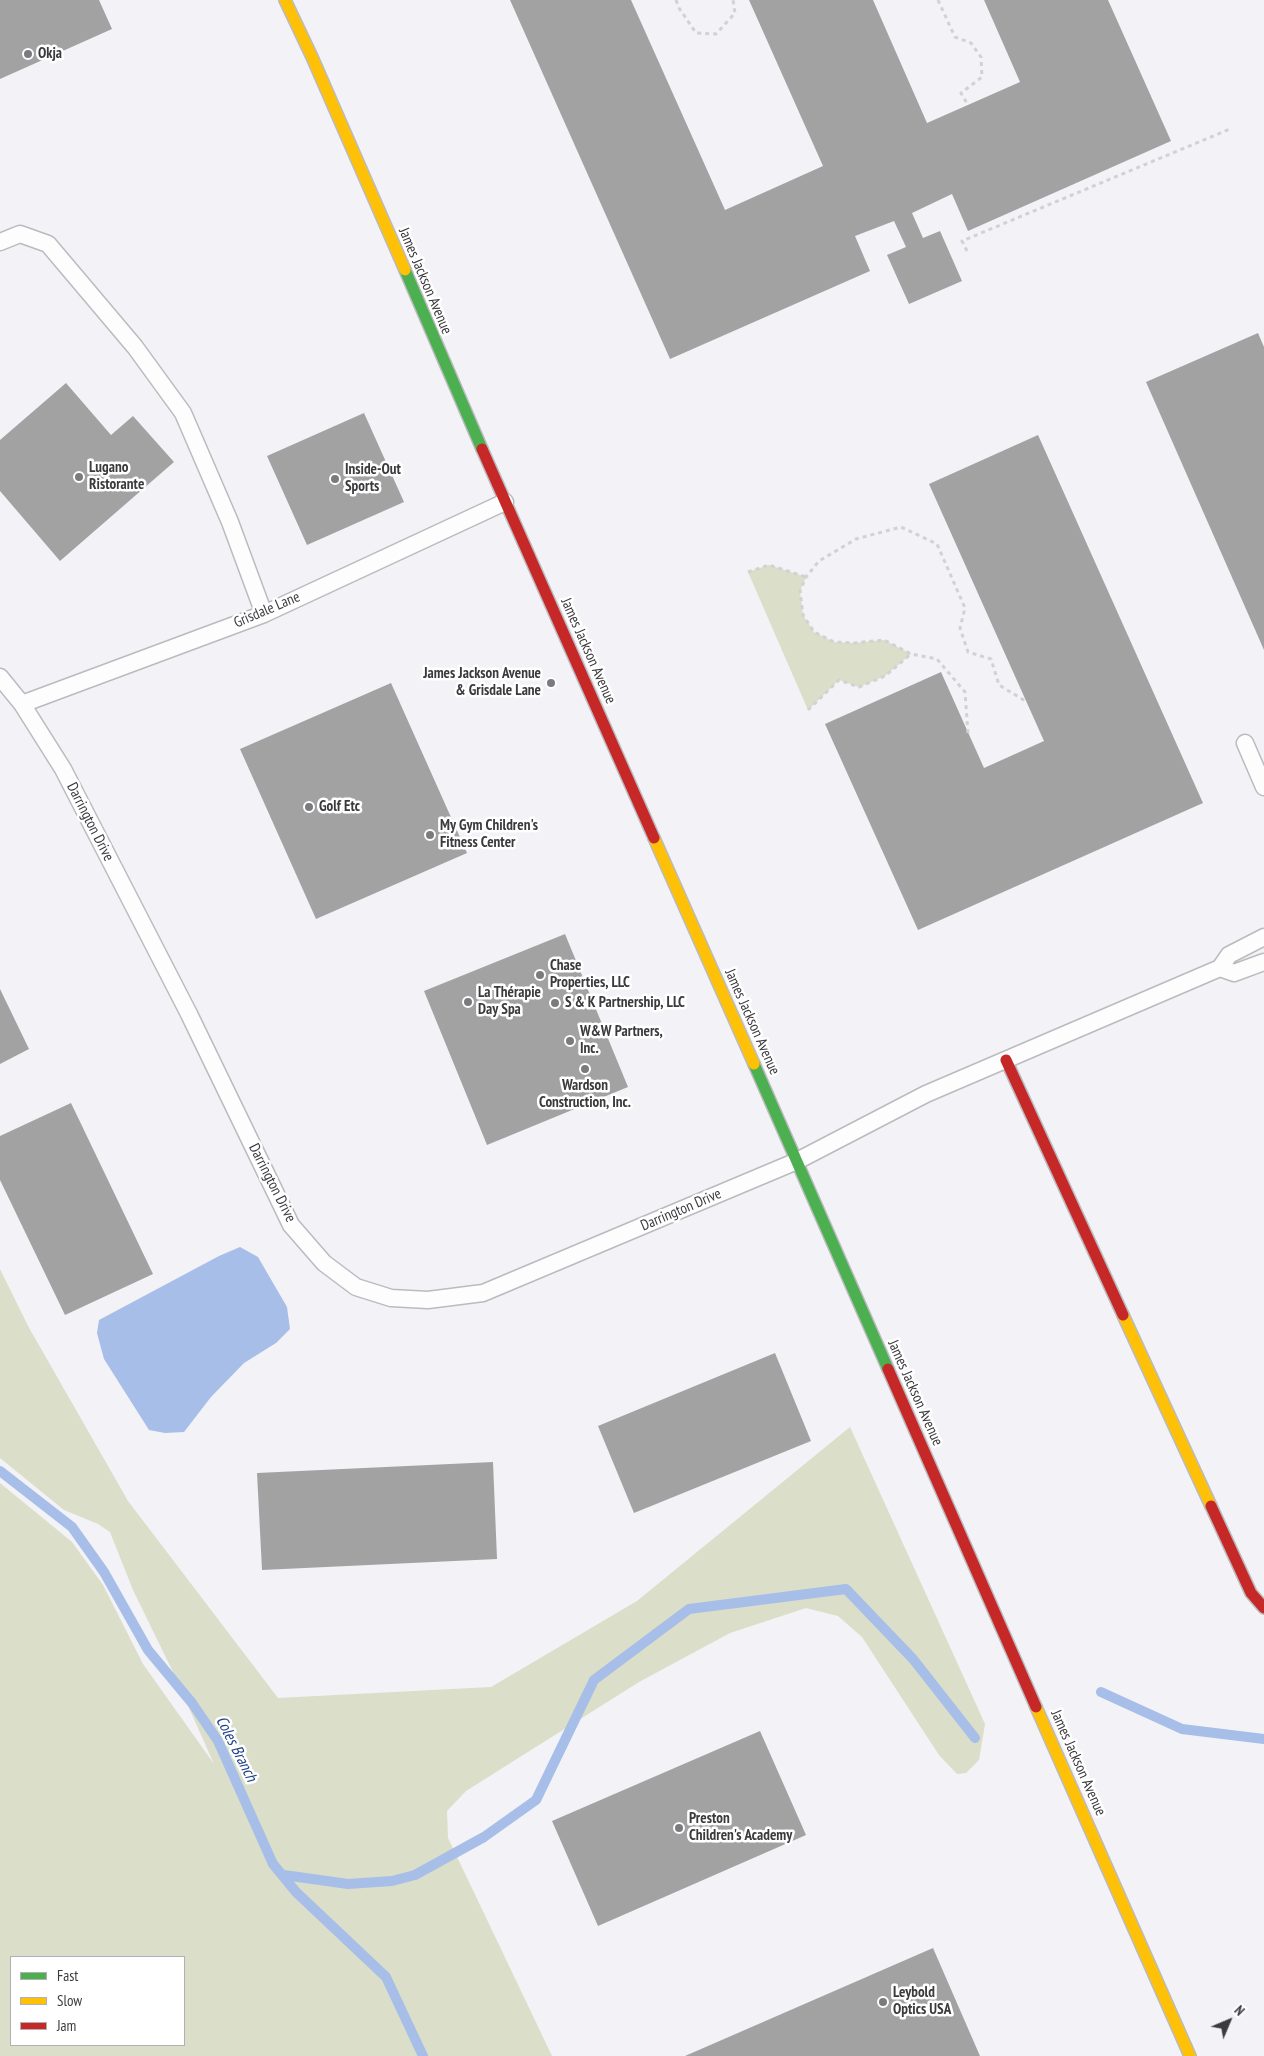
<!DOCTYPE html>
<html>
<head>
<meta charset="utf-8">
<style>
  body { margin:0 }
  #map { position:relative; width:1264px; height:2056px; overflow:hidden; background:#f2f2f7; font-family:"PT Sans Narrow",sans-serif }
  canvas { display:block }
  .legend { position:absolute; left:10px; top:1956px; width:175px; height:90px; box-sizing:border-box; background:#fff; border:1px solid #b1b1b2; margin:0; padding:6px 9px; list-style:none; font-size:15px; color:#3b3b3e }
  .legend li { display:flex; align-items:center; gap:10px; height:25px }
  .legend b { width:25px; border:1px solid #b1b1b2 }
  .north { position:absolute; left:1204px; top:1996px; width:50px; height:50px; -webkit-text-stroke:4px #fff; paint-order:stroke; rotate:45deg; font-size:14px; font-weight:700; line-height:20px; text-align:center; color:#3b3b3e }
  .north::after { content:''; display:block; margin:auto; width:18px; height:22px; background:#3b3b3e; clip-path:polygon(50% 0,100% 100%,50% 72%,0 100%) }
</style>
</head>
<body>
<div id="map">
<canvas width="1264" height="2056"></canvas>
<ul class="legend">
<li><b style="height:6px;background:#4caf50"></b>Fast</li>
<li><b style="height:6px;background:#ffc107"></b>Slow</li>
<li><b style="height:6px;background:#c62828"></b>Jam</li>
</ul>
<div class="north">N</div>
</div>
<script>
const context = document.querySelector('canvas').getContext('2d');
context.lineJoin = 'round';
function fillPath(path, color) { context.fillStyle = color; context.fill(path, 'evenodd'); }
const toPath = rows => new Path2D(rows.map(r => 'M' + r).join(''));
function strokePath(path, color, width, dash) { context.strokeStyle = color; context.lineWidth = width; context.lineCap = dash ? 'butt' : 'round'; context.setLineDash(dash || []); context.stroke(path); }
function label(font, color, halo, rows, align = 'center') {
  context.font = font + ' "PT Sans Narrow",sans-serif'; context.lineWidth = 5; context.setLineDash([]); context.textBaseline = 'middle'; context.strokeStyle = halo; context.fillStyle = color; for (const [text, x, y, turn = 0] of rows) {
    context.save(); context.translate(x, y); context.rotate((+turn || 0) * Math.PI / 180); context.textAlign = isNaN(turn) ? turn : align; if (halo) context.strokeText(text, 0, 0); context.fillText(text, 0, 0); context.restore();
  }
}
fillPath(toPath([
  [769,565,806,577,800,591,803,615,814,632,834,642,854,643,884,640,911,654,885,676,859,687,839,680,808,710,748,572],
  [0,1269,28,1326,128,1501,278,1698,491,1687,637,1601,850,1427,985,1724,979,1760,966,1773,957,1774,939,1755,862,1637,838,1616,806,1608,730,1633,639,1682,466,1791,447,1811,448,1838,552,2056,0,2056,0,1483,72,1542,103,1585,143,1664,214,1764,173,1672,133,1590,110,1532,98,1524,64,1510,0,1458],
  [11,1957,184,1957,184,2045,11,2045]
]), '#dbdec8');
fillPath(toPath([
  [240,1247,258,1257,287,1307,290,1329,276,1343,244,1363,211,1397,184,1432,165,1433,149,1430,104,1359,97,1333,99,1320,219,1256]
]), '#a7bee9');
strokePath(toPath([
  [0,1471,72,1527,104,1572,148,1650,192,1703,218,1741,273,1864,296,1892,386,1977,423,2056],
  [1101,1692,1182,1729,1264,1739],
  [284,1875,348,1884,392,1881,415,1875,484,1837,536,1800,594,1680,689,1609,846,1589,913,1659,975,1738]
]), '#a7bee9', 10);
fillPath(toPath([
  [0,0,99,0,112,29,0,79],
  [510,0,631,0,725,210,823,166,749,0,873,0,927,123,1020,82,984,0,1108,0,1171,141,968,231,952,194,912,213,923,238,940,231,962,281,909,304,887,255,906,247,894,221,855,236,870,271,670,359],
  [1258,333,1264,347,1264,650,1146,382],
  [66,383,111,435,133,416,174,462,60,561,0,491,0,440],
  [364,413,404,502,307,545,267,456],
  [1038,435,1203,803,918,930,825,724,941,672,984,768,1044,741,929,484],
  [391,683,467,853,316,919,240,749],
  [565,934,628,1087,487,1145,424,991],
  [0,989,29,1049,0,1064],
  [71,1103,153,1274,65,1315,0,1180,0,1136],
  [775,1353,811,1441,634,1513,598,1426],
  [493,1462,497,1559,262,1570,257,1473],
  [760,1731,806,1835,598,1926,552,1821],
  [933,1948,980,2056,685,2056]
]), '#a3a2a3');
const lane = toPath([
  [0,242,20,234,48,244,135,347,183,413,230,522,264,614],
  [0,677,22,704,63,769,189,1014,291,1225,324,1263,356,1287,391,1298,428,1300,483,1293,797,1161,926,1094,1220,968],
  [22,704,264,614,505,502],
  [1245,743,1264,787],
  [1264,937,1229,955,1220,968,1234,973,1264,962]
]);
const fast = toPath([
  [405,270,482,449],
  [754,1064,888,1369]
]);
const slow = toPath([
  [285,0,312,57,405,270],
  [654,838,754,1064],
  [1123,1315,1211,1506],
  [1036,1707,1190,2056]
]);
const jam = toPath([
  [482,449,654,838],
  [1006,1060,1123,1315],
  [888,1369,1036,1707],
  [1211,1506,1251,1593,1264,1608]
]);
strokePath(lane, '#bbbbbf', 19);
strokePath(fast, '#bbbbbf', 14);
strokePath(slow, '#bbbbbf', 14);
strokePath(jam, '#bbbbbf', 14);
strokePath(toPath([
  [676,0,679,8,696,33,716,34,735,13,733,0],
  [938,0,955,37,971,43,981,57,982,77,961,93,968,105],
  [967,251,962,241,1230,129],
  [748,572,769,565,806,577],
  [808,710,839,680,859,687,885,676,911,654],
  [968,733,965,692,937,659,911,654,884,640,854,643,834,642,814,632,803,615,800,591,806,577,819,561,856,539,901,527,937,544,965,608,960,628,968,652,991,659,999,685,1027,702]
]), '#d2d2d3', 3, [4, 4]);
strokePath(lane, '#fdfdfe', 16);
strokePath(fast, '#4caf50', 11);
strokePath(slow, '#ffc107', 11);
strokePath(jam, '#c62828', 11);
for (const [x, y, r, color] of [
  [28,54,5,"#7b7b7f"],
  [79,477,5,"#7b7b7f"],
  [335,479,5,"#7b7b7f"],
  [551,683,5,"#7b7b7f"],
  [309,807,5,"#7b7b7f"],
  [430,835,5,"#7b7b7f"],
  [540,975,5,"#7b7b7f"],
  [468,1002,5,"#7b7b7f"],
  [555,1003,5,"#7b7b7f"],
  [570,1041,5,"#7b7b7f"],
  [585,1069,5,"#7b7b7f"],
  [679,1828,5,"#7b7b7f"],
  [883,2002,5,"#7b7b7f"]
]) { const dot = new Path2D(); dot.arc(x, y, r, 0, 2 * Math.PI); context.fillStyle = color; context.fill(dot); strokePath(dot, '#fff', 2); }
label('bold 15px', '#3b3b3e', '#fff', [
  ["Okja",38,54],
  ["Lugano",89,468],
  ["Ristorante",89,485],
  ["Inside-Out",345,470],
  ["Sports",345,487],
  ["James Jackson Avenue",541,674,"right"],
  ["& Grisdale Lane",541,691,"right"],
  ["Golf Etc",319,807],
  ["My Gym Children's",440,826],
  ["Fitness Center",440,843],
  ["Chase",550,966],
  ["Properties, LLC",550,983],
  ["La Thérapie",478,993],
  ["Day Spa",478,1010],
  ["S & K Partnership, LLC",565,1003],
  ["W&W Partners,",580,1032],
  ["Inc.",580,1049],
  ["Wardson",585,1086,"center"],
  ["Construction, Inc.",585,1103,"center"],
  ["Preston",689,1819],
  ["Children's Academy",689,1836],
  ["Leybold",893,1993],
  ["Optics USA",893,2010]
], 'left');
label('15px', '#3b3b3e', '#fff', [
  ["James Jackson Avenue",425,281,67],
  ["Grisdale Lane",267,610,-23],
  ["James Jackson Avenue",588,651,66],
  ["Darrington Drive",90,822,63],
  ["James Jackson Avenue",752,1022,66],
  ["Darrington Drive",272,1183,63],
  ["Darrington Drive",681,1210,-23],
  ["James Jackson Avenue",915,1393,66],
  ["James Jackson Avenue",1078,1763,66]
]);
label('italic 16px', '#20438a', '#fff', [
  ["Coles Branch",236,1749,63]
]);
</script>
</body>
</html>
